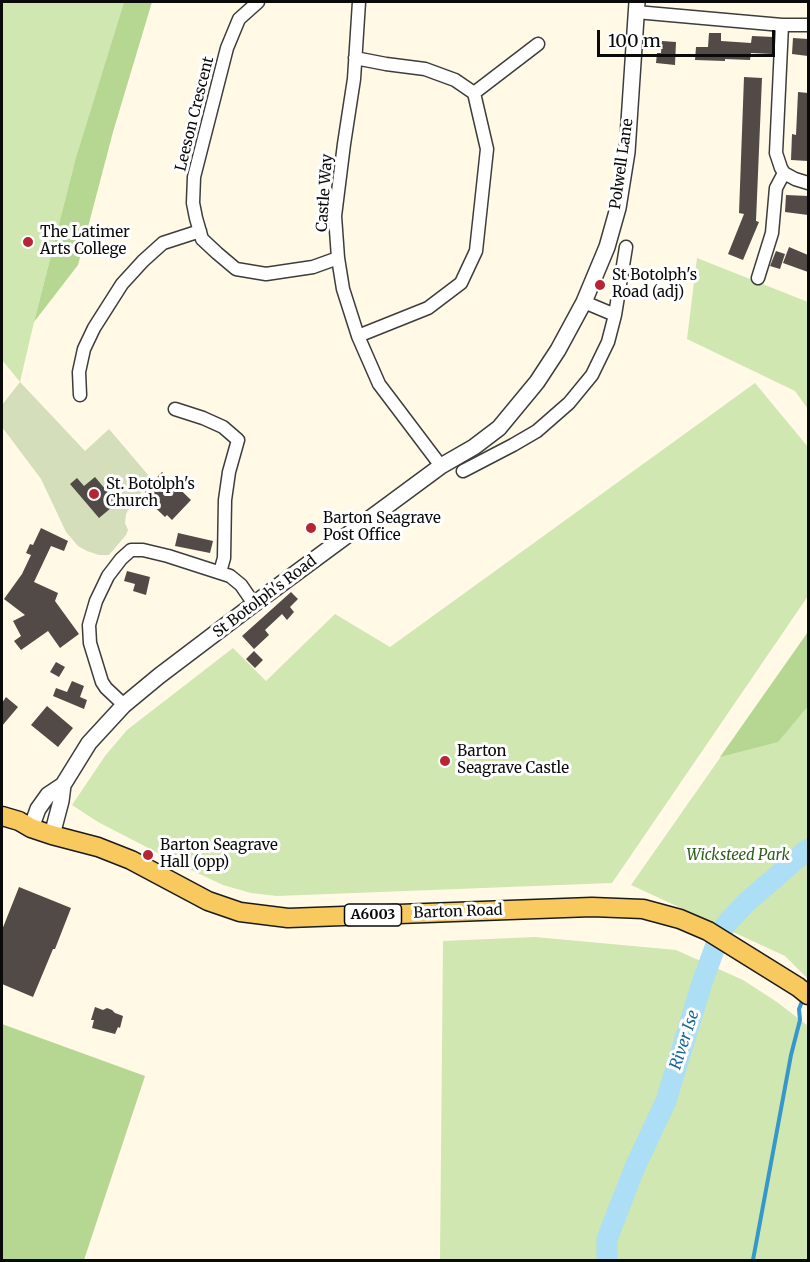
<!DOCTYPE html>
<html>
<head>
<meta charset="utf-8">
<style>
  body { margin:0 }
  #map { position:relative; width:810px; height:1262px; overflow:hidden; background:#fff9e6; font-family:Merriweather,serif }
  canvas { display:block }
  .frame { position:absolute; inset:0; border:3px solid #0a0a0a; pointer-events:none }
  .scale { position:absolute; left:597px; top:30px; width:178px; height:27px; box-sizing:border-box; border:3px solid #0a0a0a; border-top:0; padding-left:8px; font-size:18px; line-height:21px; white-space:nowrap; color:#0a0a0a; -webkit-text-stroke:4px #fff; paint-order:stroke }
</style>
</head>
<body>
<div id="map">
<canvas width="810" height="1262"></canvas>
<div class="frame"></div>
<div class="scale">100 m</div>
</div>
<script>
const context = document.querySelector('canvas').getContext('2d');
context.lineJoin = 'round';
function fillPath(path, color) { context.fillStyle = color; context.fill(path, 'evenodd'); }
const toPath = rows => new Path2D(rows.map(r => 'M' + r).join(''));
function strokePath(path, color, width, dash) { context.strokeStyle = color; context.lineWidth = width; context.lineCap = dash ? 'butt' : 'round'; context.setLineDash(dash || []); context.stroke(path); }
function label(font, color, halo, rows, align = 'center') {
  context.font = font + ' Merriweather,serif'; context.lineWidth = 6; context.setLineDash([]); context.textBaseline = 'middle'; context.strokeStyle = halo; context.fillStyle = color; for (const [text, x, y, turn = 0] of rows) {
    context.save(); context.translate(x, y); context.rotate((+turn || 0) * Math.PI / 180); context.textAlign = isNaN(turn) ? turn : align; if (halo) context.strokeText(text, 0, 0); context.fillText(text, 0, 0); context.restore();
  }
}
fillPath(toPath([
  [2,2,124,2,73,169,34,322,20,382,2,360],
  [697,258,808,302,808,409,795,391,687,339],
  [755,383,808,447,808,596,612,883,277,896,251,893,223,885,189,869,98,822,72,805,105,756,127,730,233,648,266,681,335,614,390,647],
  [808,632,808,979,785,956,631,885],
  [535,937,676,950,743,980,777,1002,808,1026,808,1260,440,1260,443,941]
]), '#d0e7b2');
fillPath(toPath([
  [124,2,152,2,113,132,78,265,34,322,75,161],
  [808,632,808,706,778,742,720,757],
  [2,1024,145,1076,84,1260,2,1260]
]), '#b5d792');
fillPath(toPath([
  [20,382,85,451,109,429,149,476,140,487,142,492,129,508,126,514,125,523,128,530,126,535,109,555,99,555,87,551,78,546,66,532,41,479,2,427,2,405]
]), '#d4deba');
strokePath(toPath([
  [753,1260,791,1055,800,1020,799,1009,803,999]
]), '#3597ca', 4);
strokePath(toPath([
  [607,1260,607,1239,635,1167,666,1101,702,983,718,939,726,924,747,902,808,849]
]), '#acdef5', 21);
fillPath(toPath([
  [709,33,721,33,721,41,751,43,752,36,773,37,772,54,751,53,750,60,725,59,725,61,695,60,696,47,708,47],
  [793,38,808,39,808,56,792,54],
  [662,41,676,42,675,65,656,63,657,53,661,53],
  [744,77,762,78,756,221,759,222,743,260,728,254,744,214,739,213],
  [798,92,808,93,808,161,791,160,792,134,796,135],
  [786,195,808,196,808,215,785,212],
  [789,247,808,255,808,272,783,263],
  [776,251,785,254,780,269,770,266],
  [162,472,191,500,172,520,167,515,165,517,144,497,147,494,144,491],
  [95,477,117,503,99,518,70,484,77,478,84,486],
  [41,528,68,541,64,551,51,546,34,582,58,593,55,601,79,634,60,648,48,631,21,650,14,641,21,636,13,621,25,615,4,599,22,574,31,555,26,553,30,544,33,545],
  [178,533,213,541,210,553,175,546],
  [127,571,150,577,146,595,133,591,135,584,124,581],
  [291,592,298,599,290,607,294,612,287,620,282,614,265,630,269,635,254,649,242,636],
  [254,651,263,660,255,668,246,659],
  [56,662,65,667,59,677,50,672],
  [72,681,84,686,80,697,87,700,84,709,53,696,56,688,67,692],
  [6,697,18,707,2,726,2,703],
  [47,706,73,728,58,747,31,725],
  [19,887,71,908,55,949,53,949,33,997,2,984,2,930],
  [95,1007,103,1010,107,1008,112,1010,115,1013,123,1016,120,1028,118,1027,115,1034,92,1028,94,1020,91,1020]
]), '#524a46');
const minor = toPath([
  [258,2,239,19,227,48,194,177,193,203,196,218,202,239,217,253,236,269,266,274,313,267,338,258],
  [359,2,354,79,344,144,335,216,338,258,343,289,358,336,379,384,441,466],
  [636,12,782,25,808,25],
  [782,25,776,153,781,168,784,173,795,179,808,183],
  [355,58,386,64,425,69,455,80,474,93,487,149,476,251,461,283,428,308,358,336],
  [474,93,538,44],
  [758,278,772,233,776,188,784,173],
  [584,302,615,315],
  [80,395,79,372,84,349,94,328,122,284,143,261,163,243,200,231],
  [175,409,203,418,223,427,238,440,229,472,225,500,224,558,220,572],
  [463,471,513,445,537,431,569,403,592,375,608,342,615,315,626,247],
  [124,705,106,688,102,682,90,643,89,625,96,601,108,576,121,559,131,550,143,550,168,556,230,576,241,585,254,604]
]);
const tertiary = toPath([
  [31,828,38,809,48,795,63,785,89,743,124,705,159,676,254,604,441,466,474,447,499,428,537,382,558,350,584,302,607,247,618,208,627,152,637,2],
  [52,835,61,801,63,785]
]);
const primary = toPath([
  [2,816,19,821,31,828,52,835,98,847,131,860,208,901,240,912,288,918,592,907,643,909,680,919,708,931,798,987,808,995]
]);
strokePath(minor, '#3d3d3d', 15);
strokePath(tertiary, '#3d3d3d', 18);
strokePath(primary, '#1b1b1b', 21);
strokePath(minor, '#fff', 12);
strokePath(tertiary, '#fff', 15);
strokePath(primary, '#f7c95e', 18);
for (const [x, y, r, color] of [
  [28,242,6,"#b62534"],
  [600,285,6,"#b62534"],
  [94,494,6,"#b62534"],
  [311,528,6,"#b62534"],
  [445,761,6,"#b62534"],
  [148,855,6,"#b62534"]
]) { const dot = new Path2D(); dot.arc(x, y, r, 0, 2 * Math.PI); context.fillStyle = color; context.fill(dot); strokePath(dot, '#fff', 2); }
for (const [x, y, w] of [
  [373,915,57]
]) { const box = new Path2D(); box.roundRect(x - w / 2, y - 11, w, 22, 4.5); context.fillStyle = '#fff'; context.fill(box); strokePath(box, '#0a0a0a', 1.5); }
label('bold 14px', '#0a0a0a', null, [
  ["A6003",373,915]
]);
label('15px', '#0a0a0a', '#fff', [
  ["Leeson Crescent",195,114,-76],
  ["Polwell Lane",622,164,-82],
  ["Castle Way",325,193,-86],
  ["St Botolph's Road",265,597,-37],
  ["Barton Road",458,912,-2]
]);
label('15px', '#0a0a0a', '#fff', [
  ["The Latimer",40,233],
  ["Arts College",40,250],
  ["St Botolph's",612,276],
  ["Road (adj)",612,293],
  ["St. Botolph's",106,485],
  ["Church",106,502],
  ["Barton Seagrave",323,519],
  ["Post Office",323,536],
  ["Barton",457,752],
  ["Seagrave Castle",457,769],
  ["Barton Seagrave",160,846],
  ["Hall (opp)",160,863]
], 'left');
label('italic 15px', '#2e5f1c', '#fff', [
  ["Wicksteed Park",738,856]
]);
label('italic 16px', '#176697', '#fff', [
  ["River Ise",685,1040,-72]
]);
</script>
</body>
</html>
